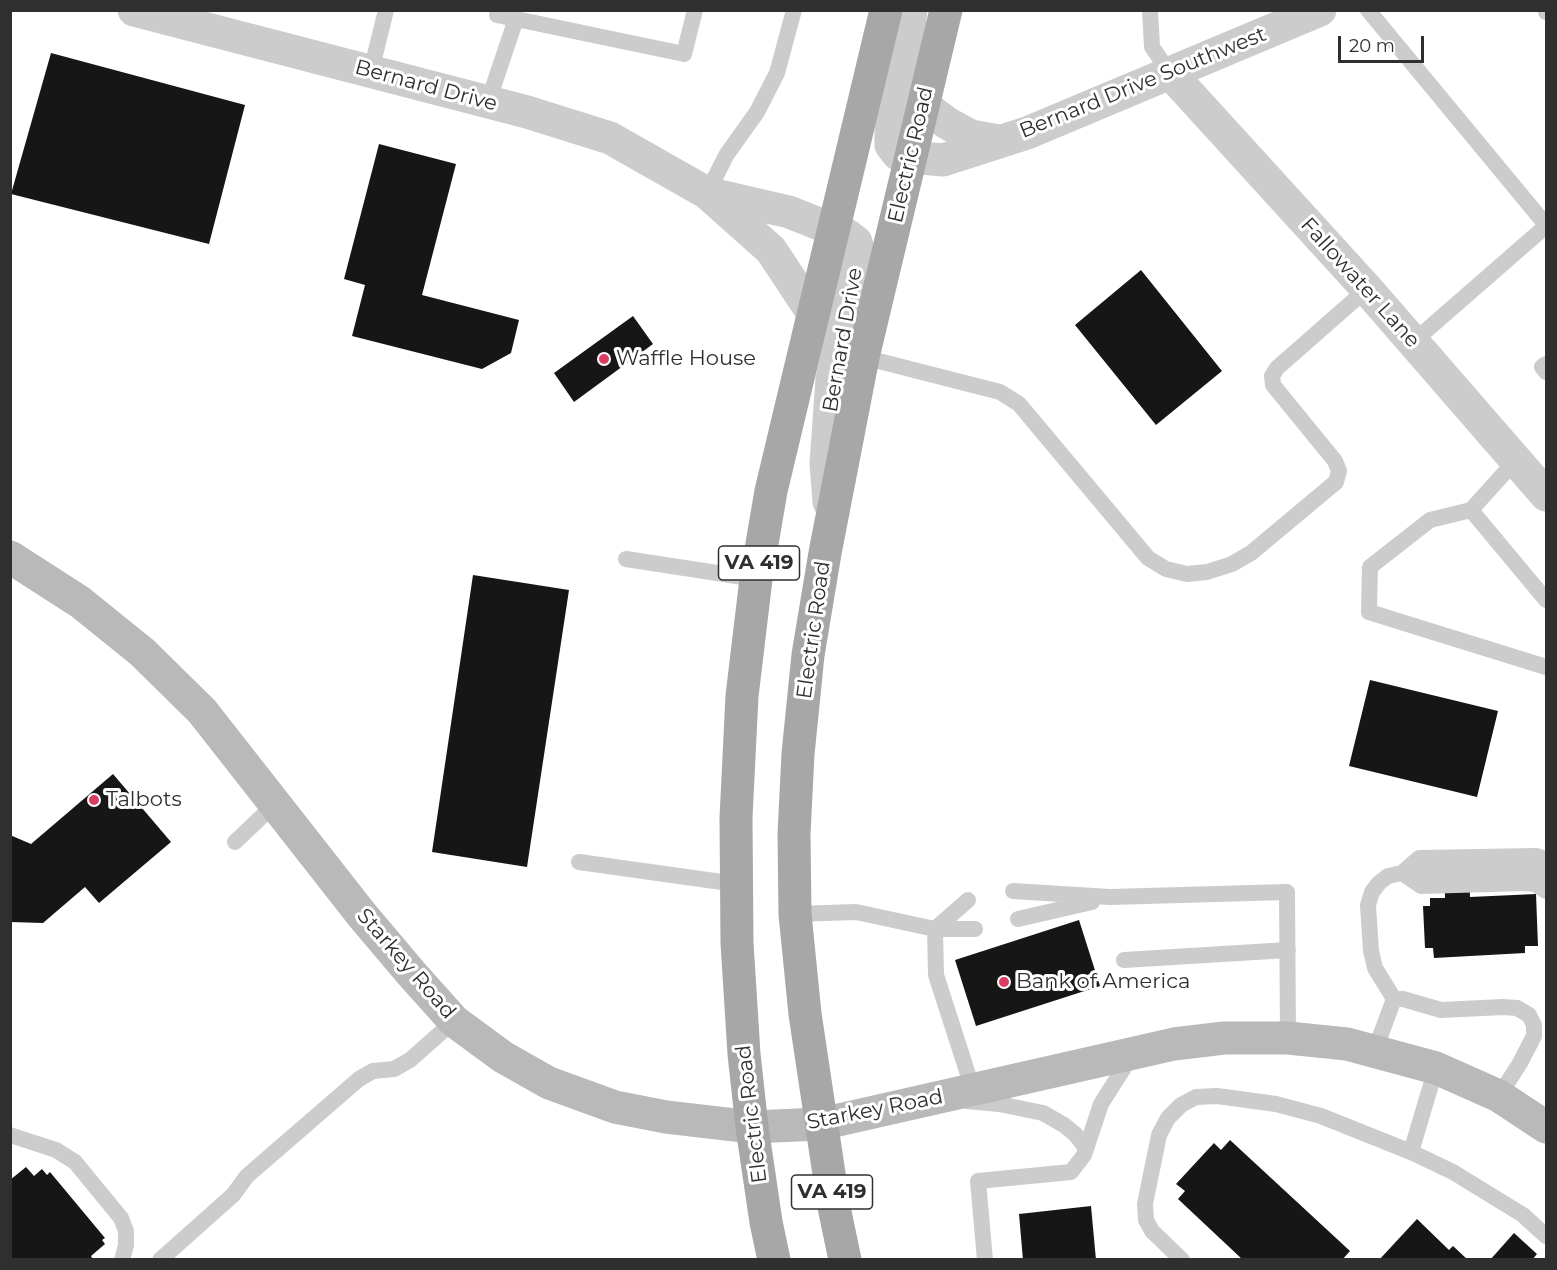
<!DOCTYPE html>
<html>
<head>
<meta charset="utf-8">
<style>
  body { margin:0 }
  #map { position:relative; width:1557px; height:1270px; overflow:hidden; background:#fff; font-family:Montserrat,sans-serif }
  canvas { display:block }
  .frame { position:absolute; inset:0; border:12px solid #2f2f2f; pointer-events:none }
  .scale { position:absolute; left:1338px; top:36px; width:86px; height:27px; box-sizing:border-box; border:3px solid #2f2f2f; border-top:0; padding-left:8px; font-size:18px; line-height:21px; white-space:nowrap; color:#2f2f2f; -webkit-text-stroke:4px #fff; paint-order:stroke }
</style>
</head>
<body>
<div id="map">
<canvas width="1557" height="1270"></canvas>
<div class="frame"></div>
<div class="scale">20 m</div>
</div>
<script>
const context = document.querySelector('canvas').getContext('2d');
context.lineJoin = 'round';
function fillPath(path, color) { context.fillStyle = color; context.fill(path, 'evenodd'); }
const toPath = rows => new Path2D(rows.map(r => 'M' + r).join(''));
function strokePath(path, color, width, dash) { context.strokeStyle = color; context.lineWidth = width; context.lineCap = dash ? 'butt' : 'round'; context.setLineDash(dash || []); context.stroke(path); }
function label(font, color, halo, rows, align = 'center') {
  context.font = font + ' Montserrat,sans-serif'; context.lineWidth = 6; context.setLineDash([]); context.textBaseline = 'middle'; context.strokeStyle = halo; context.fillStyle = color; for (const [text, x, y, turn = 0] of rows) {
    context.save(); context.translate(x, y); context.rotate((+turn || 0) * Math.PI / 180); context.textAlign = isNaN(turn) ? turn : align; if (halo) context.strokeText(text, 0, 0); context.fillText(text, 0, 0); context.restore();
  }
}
fillPath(toPath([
  [51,53,245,105,209,244,11,194],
  [379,144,456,164,422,295,519,320,511,353,482,369,352,336,365,285,344,279],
  [1141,270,1222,371,1156,425,1075,325],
  [633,316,653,344,574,402,554,373],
  [473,575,569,590,527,867,432,852],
  [1370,680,1498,711,1477,797,1349,766],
  [113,774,171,842,99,903,85,887,43,923,10,922,10,835,31,844],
  [1469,852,1470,897,1536,894,1538,946,1525,946,1525,953,1434,958,1433,948,1425,948,1423,906,1430,906,1430,898,1445,898,1444,853],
  [1079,920,1100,986,976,1026,955,960],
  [1230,1140,1350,1251,1342,1260,1243,1260,1178,1199,1185,1191,1176,1184,1214,1143,1221,1150],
  [26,1167,34,1176,42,1169,47,1175,50,1172,105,1238,102,1240,105,1244,91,1256,93,1260,10,1260,10,1180],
  [1091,1206,1096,1260,1023,1260,1019,1214],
  [1417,1219,1449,1250,1453,1246,1468,1260,1379,1260],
  [1514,1233,1537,1254,1532,1260,1490,1260]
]), '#161616');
strokePath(toPath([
  [498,10,497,15,684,54,695,10],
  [1150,10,1152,47,1170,73],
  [1368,10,1546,225],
  [1546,10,1546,12],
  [371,71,386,10],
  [488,102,516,19],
  [707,193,727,154,757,112,777,73,794,10],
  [1413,342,1546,226],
  [863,357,1000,392,1019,404,1148,558,1166,569,1187,574,1207,572,1232,564,1251,553,1336,482,1339,471,1335,461,1273,385,1272,376,1277,368,1367,289],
  [1546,364,1542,367,1546,372],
  [1516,460,1471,510,1430,520,1370,567,1369,612,1546,667],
  [1471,510,1546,600],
  [626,559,756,579],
  [235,842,276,803],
  [579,862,736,884],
  [1402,873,1419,858,1536,856,1546,859],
  [1402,873,1421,886,1525,883,1535,884,1546,891],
  [1013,891,1110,897,1287,892,1288,1038],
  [968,900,935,929,936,975,973,1090],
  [795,914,856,912,935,929,975,929],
  [1018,919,1092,902],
  [1124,960,1288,950],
  [1394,999,1375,968,1371,951,1368,905,1372,892,1379,883,1388,876,1402,873,1444,871,1522,870,1539,872,1546,876],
  [1375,1050,1394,999,1403,999,1441,1010,1503,1007,1517,1008,1529,1015,1534,1025,1534,1036,1520,1063,1499,1096],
  [1436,1068,1411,1152,1453,1172,1523,1215,1546,1236],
  [966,1101,999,1104,1043,1113,1064,1125,1075,1134,1086,1148],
  [10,1135,56,1150,75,1162,121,1218,126,1231,126,1245,122,1260],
  [160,1260,233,1195,247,1176,359,1079,373,1071,394,1069,410,1060,454,1021],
  [985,1260,978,1181,1071,1172,1084,1155,1101,1104,1132,1055],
  [1182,1260,1152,1231,1146,1220,1145,1204,1159,1135,1168,1118,1181,1105,1196,1097,1217,1096,1276,1104,1321,1116,1411,1152]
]), '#ccc', 16);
strokePath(toPath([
  [134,10,527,112,610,138,707,193,771,250,814,315],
  [911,10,907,42,896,90,891,122,891,145,898,154,911,157,943,160,1027,133,1320,10],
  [1170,73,1367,289,1546,495],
  [923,105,947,123,971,136,999,141],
  [711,194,789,212,847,235,856,242,859,253,857,266,832,379,826,464,829,502]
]), '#ccc', 33);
strokePath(toPath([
  [10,557,80,602,142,652,202,711,362,915,411,973,454,1021,503,1057,549,1083,615,1107,666,1117,752,1127,821,1124,1174,1044,1224,1038,1288,1038,1347,1044,1436,1068,1499,1096,1546,1127]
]), '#b9b9b9', 33);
strokePath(toPath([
  [774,1260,766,1222,752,1127,744,1054,737,943,736,818,742,696,756,579,771,491,886,10],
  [845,1260,834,1207,805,1014,795,914,794,834,798,754,808,655,825,553,863,357,946,10]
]), '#a7a7a7', 33);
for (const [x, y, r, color] of [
  [604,359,6,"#da3c64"],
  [94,800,6,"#da3c64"],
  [1004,982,6,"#da3c64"]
]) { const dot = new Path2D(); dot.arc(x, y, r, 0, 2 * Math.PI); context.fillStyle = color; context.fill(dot); strokePath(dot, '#fff', 2); }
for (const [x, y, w] of [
  [759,563,81],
  [832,1192,81]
]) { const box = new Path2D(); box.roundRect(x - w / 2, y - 17, w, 34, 4.5); context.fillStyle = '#fff'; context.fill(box); strokePath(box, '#2f2f2f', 1.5); }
label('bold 20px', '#2f2f2f', null, [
  ["VA 419",759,563],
  ["VA 419",832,1192]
]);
label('21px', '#2f2f2f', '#fff', [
  ["Bernard Drive Southwest",1143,83,-22],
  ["Bernard Drive",426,86,15],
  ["Electric Road",911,155,-77],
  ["Fallowater Lane",1360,283,48],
  ["Bernard Drive",843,340,-80],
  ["Electric Road",814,630,-82],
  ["Starkey Road",406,964,49],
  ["Starkey Road",875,1110,-11],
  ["Electric Road",752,1114,-97]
]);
label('21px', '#2f2f2f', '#fff', [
  ["Waffle House",616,359],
  ["Talbots",106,800],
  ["Bank of America",1016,982]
], 'left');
</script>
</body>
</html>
